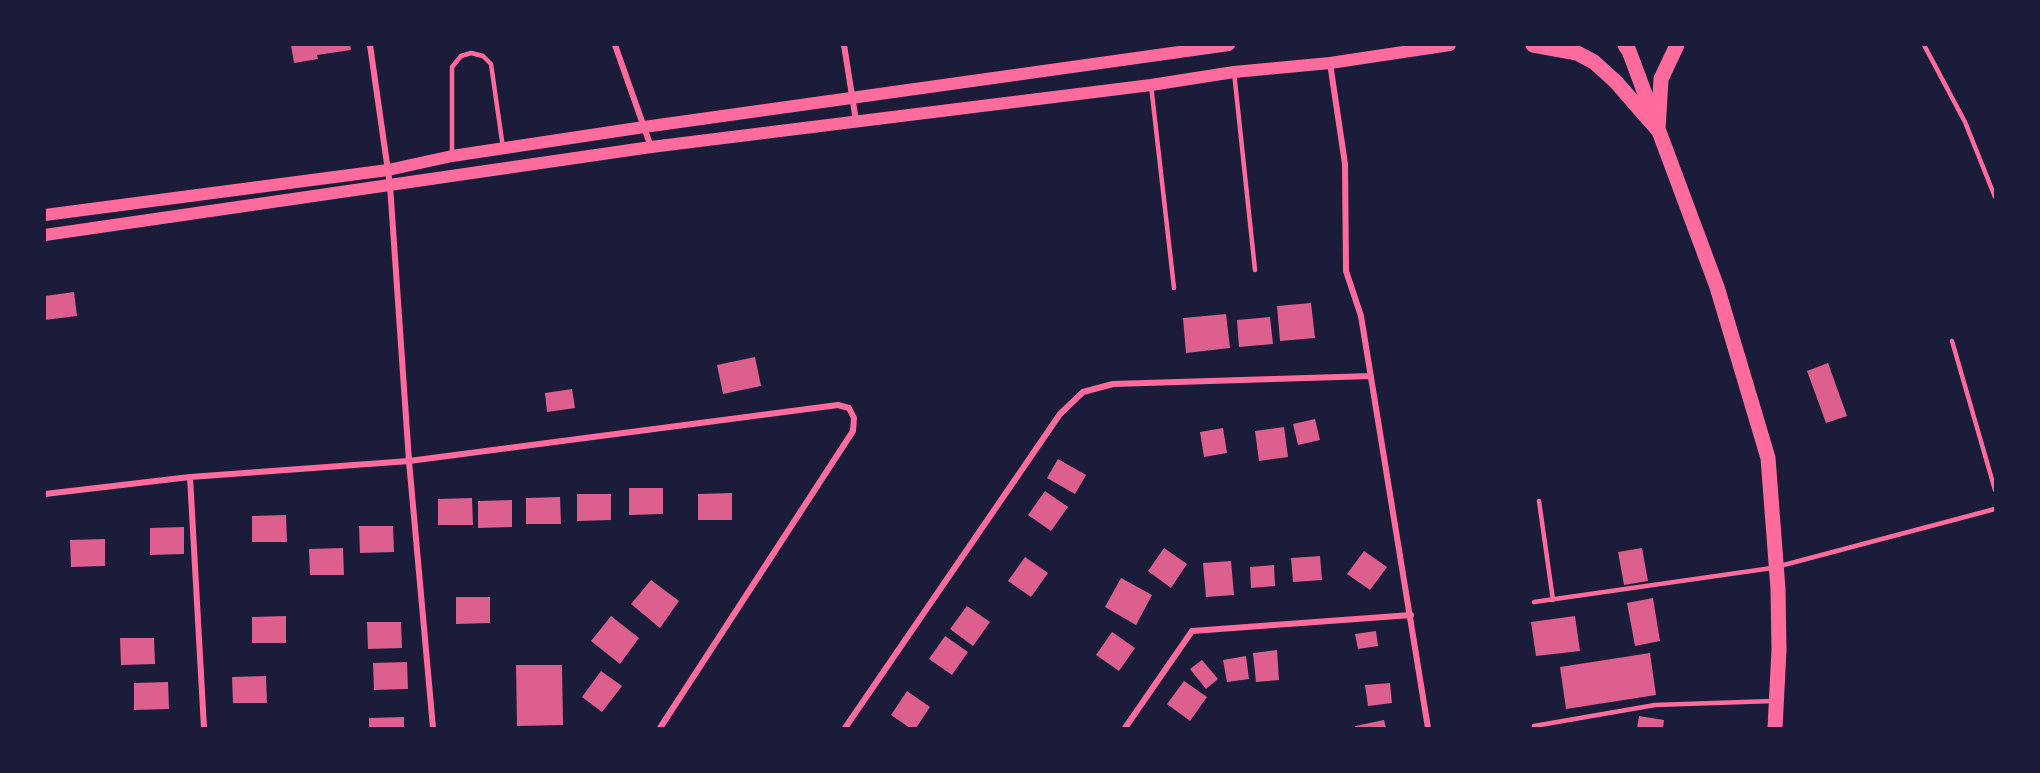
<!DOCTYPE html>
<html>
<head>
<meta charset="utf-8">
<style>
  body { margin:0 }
  #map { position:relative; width:2040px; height:773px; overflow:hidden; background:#1b1b3a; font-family:Raleway,sans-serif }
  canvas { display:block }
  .frame { position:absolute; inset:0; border:46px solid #1b1b3a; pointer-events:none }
</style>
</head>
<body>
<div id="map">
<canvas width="2040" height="773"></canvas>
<div class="frame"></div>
</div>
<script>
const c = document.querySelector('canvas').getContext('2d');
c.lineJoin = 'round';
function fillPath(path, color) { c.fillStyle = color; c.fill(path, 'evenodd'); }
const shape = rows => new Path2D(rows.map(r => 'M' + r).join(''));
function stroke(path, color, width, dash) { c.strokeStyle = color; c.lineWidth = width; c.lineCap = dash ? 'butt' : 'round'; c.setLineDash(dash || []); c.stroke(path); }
const building = shape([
  [291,45,350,45,351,50,317,55,318,59,294,63],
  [74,292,77,316,45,320,45,296],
  [1311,303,1315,338,1280,341,1277,306],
  [1226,314,1230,348,1186,353,1183,318],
  [1270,317,1273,344,1239,347,1237,320],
  [755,357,761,386,723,394,717,365],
  [1828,363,1847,416,1826,423,1807,371],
  [572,389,575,408,547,412,545,393],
  [1315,419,1320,440,1298,445,1293,424],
  [1284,427,1288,457,1259,461,1255,431],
  [1223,428,1227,453,1204,457,1200,432],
  [1058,459,1086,475,1075,494,1047,478],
  [629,488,663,488,663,514,629,515],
  [1045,491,1068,507,1051,531,1028,515],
  [732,493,732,520,698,520,698,494],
  [577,494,611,494,611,520,577,521],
  [560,497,561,524,526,524,526,498],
  [472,498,473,525,438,525,438,499],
  [512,500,512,527,478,528,478,501],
  [286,515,287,542,252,542,252,516],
  [359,526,393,526,394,552,360,553],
  [184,527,184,554,150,555,150,528],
  [105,539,105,566,71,567,70,540],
  [343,548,344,575,310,575,309,549],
  [1164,548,1187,564,1171,588,1148,571],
  [1642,548,1648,581,1624,585,1618,552],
  [1364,551,1387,567,1370,590,1347,574],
  [1320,556,1322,580,1293,582,1291,558],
  [1025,557,1048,573,1031,597,1008,581],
  [1231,561,1234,595,1206,597,1203,563],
  [1274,565,1275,586,1251,588,1250,567],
  [1121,578,1152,595,1136,625,1105,607],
  [651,580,679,601,660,628,631,604],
  [456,597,490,597,490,623,456,624],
  [1653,598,1660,641,1635,646,1627,603],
  [967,606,990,622,973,646,950,629],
  [286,616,286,643,252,643,252,617],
  [611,616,639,638,620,664,591,641],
  [1575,616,1580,651,1536,656,1531,622],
  [367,622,401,622,402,648,368,649],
  [1376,631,1378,646,1358,649,1355,634],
  [1112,632,1135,648,1119,671,1096,655],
  [945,636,968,652,952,675,929,659],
  [120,638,154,638,155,664,121,665],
  [1277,650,1279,680,1256,682,1253,653],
  [1650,653,1656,695,1566,709,1560,667],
  [1246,656,1249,679,1227,682,1223,660],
  [1202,660,1218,679,1206,689,1190,669],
  [407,662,408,689,374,690,373,663],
  [516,665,562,665,563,725,517,726],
  [601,671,622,686,602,712,582,697],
  [266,676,267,703,233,703,232,677],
  [1184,681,1207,697,1190,721,1167,704],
  [168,682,169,709,134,710,134,683],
  [1390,683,1392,703,1368,706,1365,685],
  [907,691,930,707,916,728,910,728,891,715],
  [1639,716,1664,720,1663,728,1637,728],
  [404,717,404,728,369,728,369,718],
  [1384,720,1386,728,1355,728,1355,726]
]);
const service = shape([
  [1924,45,1965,122,1995,197],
  [1234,72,1255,270],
  [1151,85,1174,288],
  [452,156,452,67,461,56,471,53,483,56,491,64,503,148],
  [1952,341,1995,490],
  [1539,501,1553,600],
  [1780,566,1995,509],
  [1534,602,1772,568],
  [1534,726,1655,705,1773,701]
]);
const minor = shape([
  [370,45,390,185,409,461,433,728],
  [615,45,651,147],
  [844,45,856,121],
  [1330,63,1345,164,1346,271,1361,316,1428,728],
  [190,477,204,728],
  [45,494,190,477,409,461,838,405,849,408,854,418,853,431,660,728],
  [845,728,1060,414,1083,392,1113,384,1371,376],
  [1125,728,1192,631,1411,615]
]);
const secondary = shape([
  [45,215,388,170,452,156,644,127,1229,45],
  [45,235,651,147,1151,85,1234,72,1330,63,1450,45]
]);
const trunk = shape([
  [1533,45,1577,53,1594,62,1616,82,1658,130,1661,79,1677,45],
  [1625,45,1629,51,1717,287,1768,458,1778,589,1779,650,1775,728]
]);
fillPath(building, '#dd5f8e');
stroke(service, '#ff6b9d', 4.5);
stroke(minor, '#ff6b9d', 6);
stroke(secondary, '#ff6b9d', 12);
stroke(trunk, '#ff6b9d', 15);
</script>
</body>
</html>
